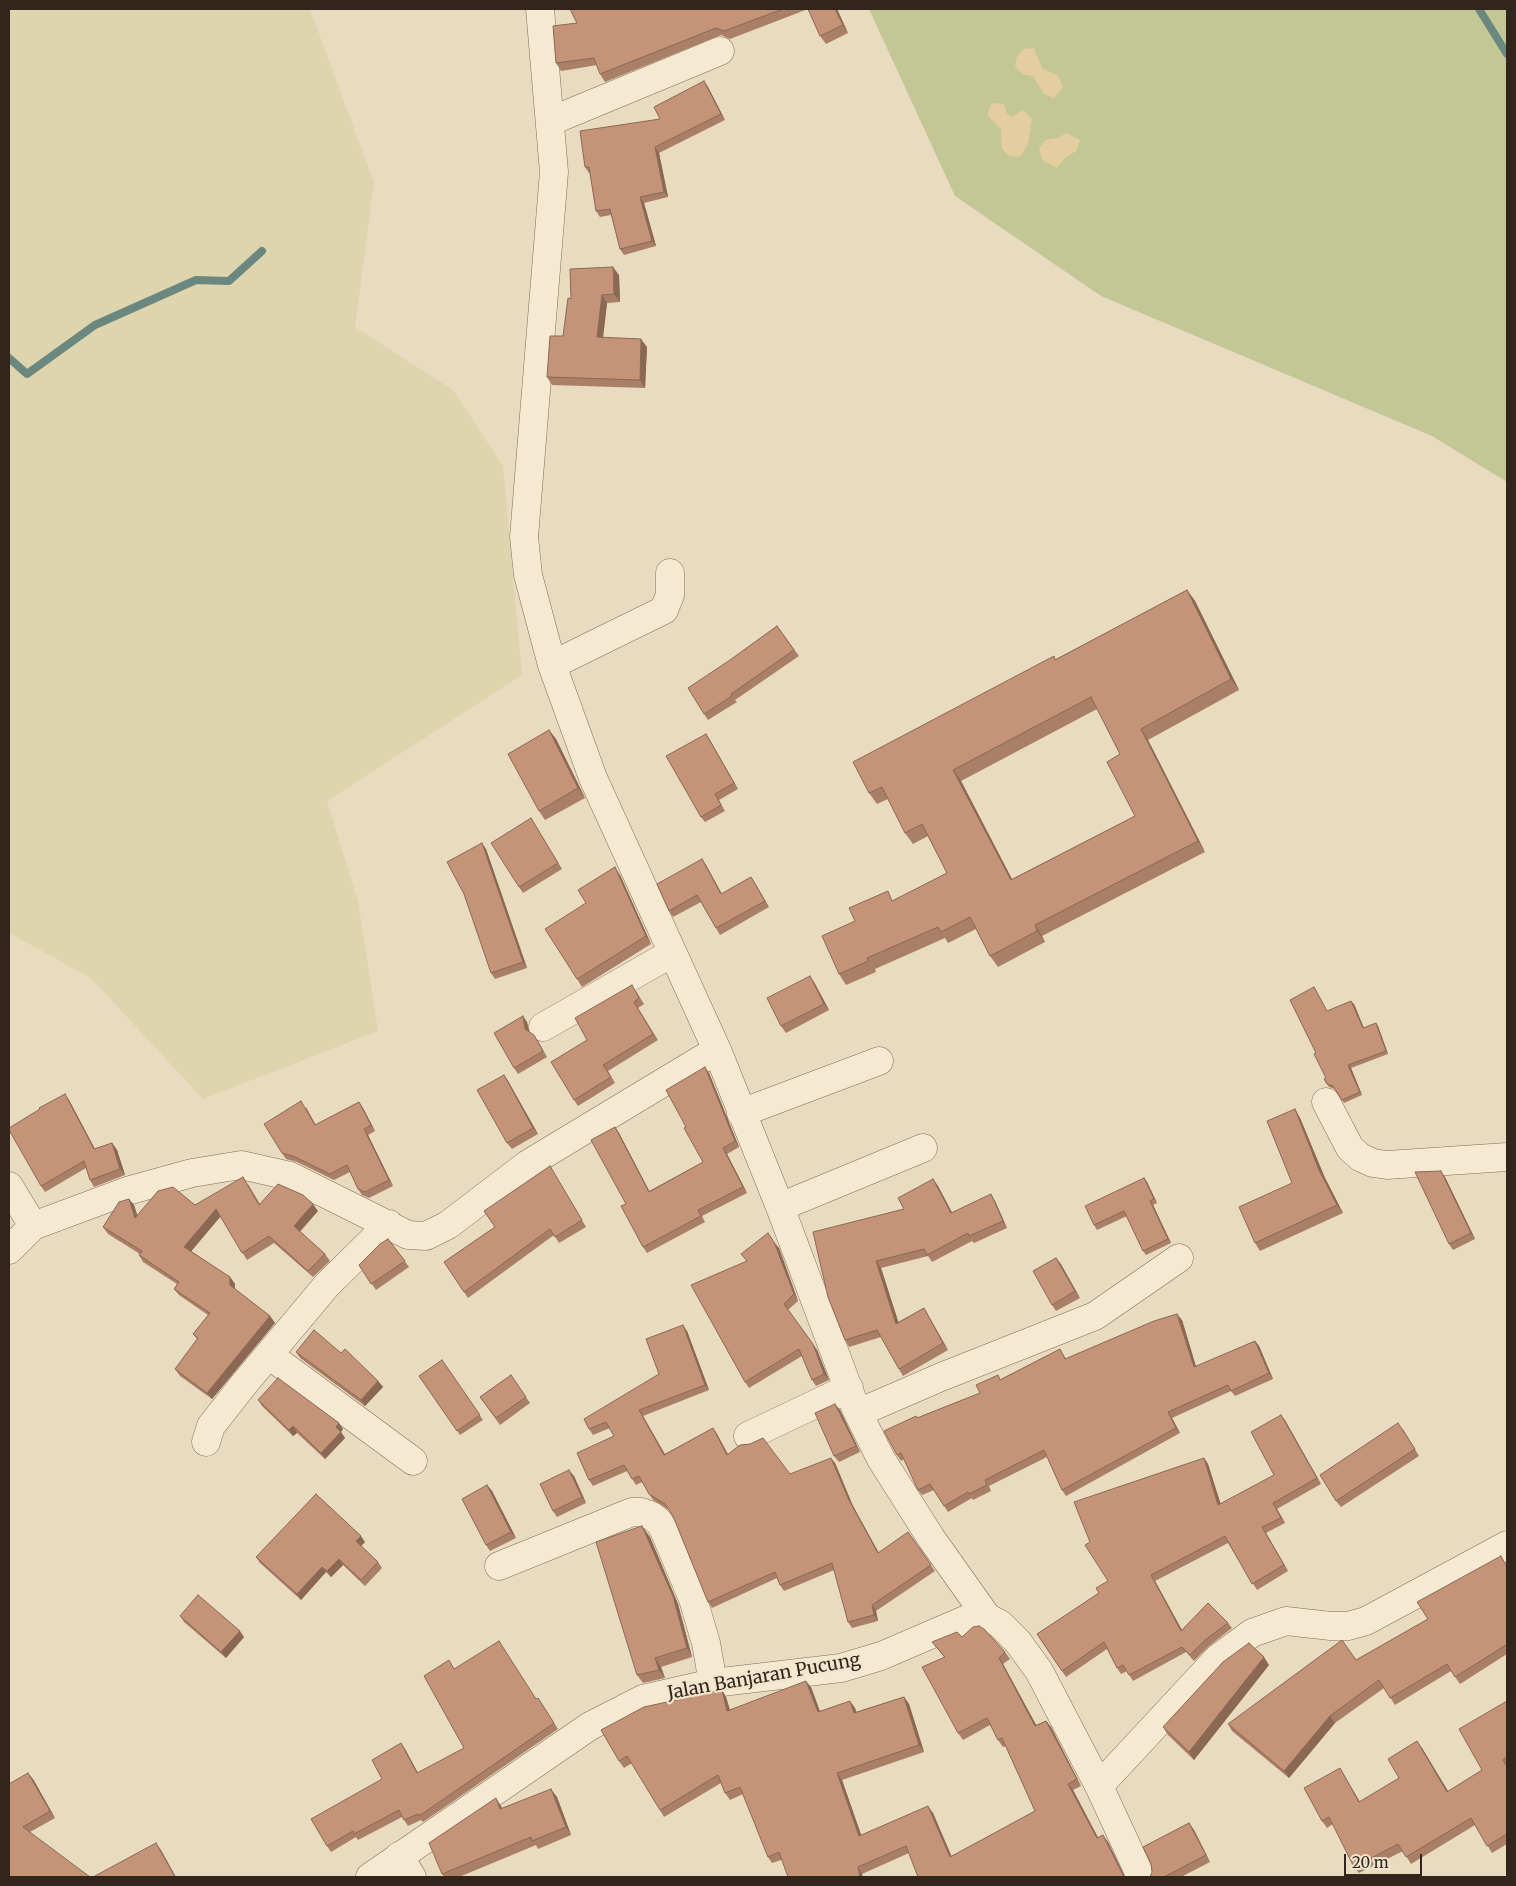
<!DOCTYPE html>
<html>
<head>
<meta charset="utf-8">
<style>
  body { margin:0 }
  #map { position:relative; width:1516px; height:1886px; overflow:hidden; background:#e9dbbf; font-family:Merriweather,serif }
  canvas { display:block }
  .frame { position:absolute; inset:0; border:10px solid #31251c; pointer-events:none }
  .scale { position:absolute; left:1344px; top:1854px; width:78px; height:22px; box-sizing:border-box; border:2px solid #31251c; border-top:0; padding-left:6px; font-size:15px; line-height:18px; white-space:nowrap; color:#31251c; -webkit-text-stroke:4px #f2e5ce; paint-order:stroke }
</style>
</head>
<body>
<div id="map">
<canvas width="1516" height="1886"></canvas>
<div class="frame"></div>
<div class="scale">20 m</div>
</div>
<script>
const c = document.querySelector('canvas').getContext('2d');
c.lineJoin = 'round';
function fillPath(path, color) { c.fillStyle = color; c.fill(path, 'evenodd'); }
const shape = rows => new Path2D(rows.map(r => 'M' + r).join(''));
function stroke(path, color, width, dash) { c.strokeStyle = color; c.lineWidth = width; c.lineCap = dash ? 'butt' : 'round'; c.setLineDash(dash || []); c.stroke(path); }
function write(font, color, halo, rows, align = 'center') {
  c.font = font + ' Merriweather,serif'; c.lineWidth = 4.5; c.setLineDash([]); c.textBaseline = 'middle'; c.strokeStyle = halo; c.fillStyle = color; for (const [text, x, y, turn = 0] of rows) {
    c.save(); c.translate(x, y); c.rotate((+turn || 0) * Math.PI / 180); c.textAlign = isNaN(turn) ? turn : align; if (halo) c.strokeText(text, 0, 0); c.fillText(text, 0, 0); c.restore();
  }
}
const farmland = shape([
  [9,9,310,9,374,183,355,327,453,390,503,466,522,675,327,801,358,901,378,1031,203,1099,91,978,9,933]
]);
const green = shape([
  [869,9,1507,9,1507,482,1432,436,1101,296,955,196]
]);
const sand = shape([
  [1034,48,1042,68,1059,76,1063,88,1054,98,1044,94,1033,76,1022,74,1015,66,1017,56,1023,49],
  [992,103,1004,104,1006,112,1011,117,1023,110,1032,119,1028,144,1020,157,1009,156,1002,149,1001,129,987,115],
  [1067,133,1080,140,1076,151,1065,158,1057,168,1043,161,1039,149,1045,140,1057,138]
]);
const stream = shape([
  [1479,9,1507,54],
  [9,358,27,374,95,325,196,280,229,281,262,251]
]);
const minor = shape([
  [540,9,554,172,524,537,528,575,552,665,593,778,717,1050,780,1207,856,1409,881,1459,931,1538,987,1617],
  [551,121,720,51],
  [552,665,664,610,670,595,670,573],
  [543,1027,672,953],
  [1326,1102,1350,1148,1360,1157,1373,1163,1387,1165,1507,1157],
  [741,1113,879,1061],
  [9,1186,33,1226,9,1250],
  [780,1207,923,1148],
  [33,1226,127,1191,192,1173,241,1165,290,1176,408,1235,426,1236,448,1225,528,1164,717,1050],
  [269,1355,413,1461],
  [858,1413,941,1377,1095,1316,1179,1258],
  [748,1436,849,1388],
  [206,1442,211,1426,244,1384,327,1285,389,1224],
  [499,1566,632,1512,641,1512,652,1516,659,1522,664,1530,693,1599,706,1643,713,1683],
  [1099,1786,1218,1658,1252,1633,1286,1621,1331,1626,1348,1626,1366,1621,1507,1545],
  [399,1856,412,1877],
  [370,1877,590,1726,643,1699,713,1683,841,1668,881,1656,967,1619,987,1617,1000,1624,1018,1642,1039,1671,1099,1786,1141,1877]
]);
const wall = shape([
  [570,9,837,9,848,33,826,44,820,36,808,9,730,39,721,35,605,82,600,74,597,65,561,71,556,63,577,23],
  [704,81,708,87,725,120,659,153,668,197,644,203,656,246,624,255,620,249,611,215,600,217,596,211,590,173,589,173,585,167,660,119],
  [619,275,620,302,607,303,603,338,647,347,645,388,552,385,547,377,563,336],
  [1187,590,1195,601,1239,690,1148,740,1205,852,1042,936,1045,942,998,967,990,956,976,929,948,943,945,938,875,969,876,972,846,985,839,974,855,921,947,873,928,836,913,844,905,833,888,799,877,804,869,793,1056,659],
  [1097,709,1120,754,1135,816,1012,879,961,781],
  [777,626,799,656,735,700,737,702,708,720,704,714,730,660],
  [549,730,556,739,585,798,545,820,539,811],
  [706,734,738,789,719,800,725,811,705,822,701,817],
  [531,818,562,869,523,893,519,887],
  [486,849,527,968,495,979,491,973],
  [702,859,706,865,722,894,751,877,769,907,720,935,701,902,673,917,669,911],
  [620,875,651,944,582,987,577,979,586,903],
  [814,982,829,1010,786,1033,781,1026],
  [1316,990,1327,1011,1354,1004,1364,1028,1376,1023,1378,1026,1388,1054,1351,1068,1362,1095,1344,1103,1335,1089,1329,1087,1327,1084,1326,1078,1316,1053],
  [636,991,644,1004,638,1008,658,1040,608,1071,615,1083,578,1106,574,1100,587,1040],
  [527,1022,529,1032,538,1041,547,1057,518,1074,514,1068],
  [709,1073,739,1147,727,1154,747,1193,702,1216,705,1222,647,1253,643,1247,626,1204,615,1127,619,1133,649,1191,703,1162,686,1127],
  [504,1075,508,1081,538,1134,512,1149,507,1143],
  [65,1094,69,1100,95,1149,112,1143,117,1150,125,1175,94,1187,90,1180,86,1168,45,1192,41,1186],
  [359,1102,363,1108,375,1131,368,1135,393,1186,369,1198,362,1195,358,1189,350,1172,334,1180,297,1162,286,1159,282,1153,306,1107,316,1125],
  [1295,1109,1300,1118,1325,1178,1343,1213,1260,1251,1255,1243,1292,1183],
  [550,1166,586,1227,559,1243,554,1235,468,1298,444,1262,495,1227],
  [1445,1177,1475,1239,1453,1250,1449,1244],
  [1144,1178,1147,1182,1157,1203,1153,1205,1171,1243,1146,1255,1143,1251,1127,1216,1097,1230,1094,1225],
  [933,1179,938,1186,952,1213,995,1201,1007,1228,974,1243,972,1241,932,1262,928,1256,881,1268,898,1322,924,1308,948,1350,903,1376,899,1369,881,1337,849,1347,845,1340,828,1297,904,1209],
  [248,1184,260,1204,318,1211,300,1232,325,1254,330,1261,313,1277,274,1243,247,1260,220,1216,191,1251,230,1277,235,1284,235,1289,270,1316,275,1323,212,1399,180,1376,175,1369,197,1339,193,1334,208,1315,179,1295,174,1289,177,1284,143,1262,139,1255,140,1254,108,1234,103,1227,129,1199,134,1205,137,1215,195,1205],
  [388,1239,409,1267,376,1290,359,1265],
  [779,1248,798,1301,788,1310,817,1350,829,1380,816,1386,812,1380,802,1356,749,1388,745,1382],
  [1056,1258,1080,1298,1056,1311,1052,1305],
  [1182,1320,1196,1367,1255,1341,1259,1346,1273,1379,1235,1396,1231,1391,1172,1418,1180,1433,1066,1496,1062,1490,1047,1457,989,1486,991,1491,973,1500,972,1498,948,1512,934,1490,922,1495,918,1490,904,1459,901,1461,897,1455,917,1418,980,1393,1001,1379,1060,1349,1066,1359],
  [687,1331,709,1390,643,1416,665,1454,713,1428,717,1434,728,1454,790,1474,835,1463,853,1506,879,1553,908,1532,935,1571,876,1611,878,1621,852,1628,848,1622,834,1570,784,1591,780,1585,777,1578,712,1608,708,1602,673,1516,669,1510,653,1500,642,1482,636,1485,627,1471,593,1486,589,1480,614,1436,610,1428,593,1435,589,1429,659,1374],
  [296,1352,341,1353,378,1381,383,1387,365,1406,300,1358],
  [442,1360,483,1420,460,1435,419,1376],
  [511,1375,530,1403,500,1425,480,1397],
  [258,1400,343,1429,341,1432,345,1438,325,1459,297,1433,293,1436,262,1406],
  [840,1410,860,1452,839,1462,834,1456],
  [1281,1415,1321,1484,1277,1509,1285,1523,1266,1533,1288,1571,1257,1590,1228,1543,1155,1581,1182,1630,1228,1623,1232,1628,1209,1646,1194,1661,1186,1652,1133,1681,1127,1671,1121,1674,1117,1668,1107,1649,1066,1677,1037,1634,1099,1593,1204,1458,1208,1464,1220,1504,1274,1475],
  [1403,1429,1419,1456,1341,1507,1336,1501],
  [574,1476,586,1503,557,1517,553,1511],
  [487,1485,492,1491,516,1538,490,1551,486,1545],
  [650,1537,678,1604,692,1657,661,1667,665,1678,643,1683,637,1675],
  [365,1542,361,1546,378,1562,382,1568,365,1586,343,1565,331,1577,326,1572,301,1600,260,1563,256,1557],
  [1507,1565,1507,1654,1460,1684,1451,1671,1395,1705,1384,1688,1335,1723,1289,1778,1232,1731,1228,1724,1356,1660,1428,1619],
  [180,1616,244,1637,226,1658,184,1622],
  [962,1637,1005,1652,1010,1659,1003,1664,1036,1725,1046,1721,1051,1727,1081,1786,1073,1790,1098,1838,1108,1842,1125,1877,909,1853,862,1874,781,1860,772,1863,768,1857,743,1794,730,1800,725,1793,721,1783,664,1817,632,1763,624,1768,619,1761,722,1690,726,1697,730,1710,811,1687,820,1711,855,1708,856,1712,904,1697,909,1704,924,1752,842,1780,861,1835,933,1813,951,1857,1035,1811,1006,1746,1003,1747,998,1740,990,1725,963,1740,958,1733,944,1657,932,1642],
  [1269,1665,1194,1760,1168,1735,1163,1727],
  [455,1668,536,1699,538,1698,558,1729,423,1822,421,1820,408,1826,402,1817,358,1840,356,1837,331,1852,327,1846,382,1779,405,1749,418,1773,464,1748],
  [1507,1701,1507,1844,1492,1853,1475,1825,1411,1864,1403,1851,1359,1873,1354,1867,1333,1824,1327,1828,1322,1821,1340,1768,1344,1775,1360,1802,1399,1778,1422,1748,1448,1791,1482,1770],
  [33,1779,55,1818,30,1832,9,1877],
  [557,1797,571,1835,538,1849,536,1845,459,1877,444,1877,442,1874,501,1806,502,1809],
  [1189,1823,1194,1830,1210,1862,1181,1877,1150,1877]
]);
const shadedWall = shape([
  [835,9,837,9,848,33,843,25],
  [704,81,708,87,725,120,721,114],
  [655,147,659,153,668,197,664,192],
  [640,197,644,203,656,246,652,241],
  [613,267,619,275,620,302,614,294],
  [602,295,607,303,602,345,597,337],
  [641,339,647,347,645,388,640,380],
  [1187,590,1195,601,1239,690,1231,679],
  [1141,729,1148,740,1205,852,1198,841],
  [549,730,556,739,585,798,578,788],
  [706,734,710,740,738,789,734,783],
  [953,770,961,781,1018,891,1011,880],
  [482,843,486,849,527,968,523,962],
  [702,859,706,865,725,900,721,894],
  [615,867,620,875,651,944,646,936],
  [751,877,755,883,769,907,765,901],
  [1035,925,1042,936,1045,942,1037,931],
  [810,976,814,982,829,1010,824,1004],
  [1351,1001,1354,1004,1365,1031,1363,1028],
  [523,1016,527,1022,530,1035,525,1029],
  [1376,1023,1378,1026,1388,1054,1386,1051],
  [1348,1065,1351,1068,1362,1095,1360,1092],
  [705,1067,709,1073,739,1147,735,1141],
  [504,1075,508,1081,538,1134,533,1128],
  [65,1094,69,1100,98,1155,94,1149],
  [359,1102,363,1108,375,1131,371,1125],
  [1295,1109,1300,1118,1325,1178,1343,1213,1337,1205,1319,1170],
  [615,1127,619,1133,653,1198,649,1192],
  [364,1129,368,1135,393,1186,389,1180],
  [112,1143,117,1150,125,1175,120,1169],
  [723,1148,727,1154,747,1193,743,1187],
  [1441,1171,1445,1177,1475,1239,1471,1233],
  [1144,1178,1147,1182,1157,1203,1154,1199],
  [933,1179,938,1186,956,1220,951,1213],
  [991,1194,995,1201,1007,1228,1003,1221],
  [129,1199,134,1205,140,1224,135,1218],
  [1150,1201,1153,1205,1171,1243,1168,1239],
  [313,1204,318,1211,298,1233,294,1226],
  [216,1209,221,1216,189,1254,184,1247],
  [774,1242,779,1248,798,1301,794,1294],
  [1056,1258,1061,1264,1080,1298,1075,1291],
  [876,1261,881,1268,901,1330,896,1324],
  [230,1277,235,1284,235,1292,230,1285],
  [924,1308,948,1350,943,1343],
  [1177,1314,1182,1320,1198,1373,1194,1367],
  [270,1316,275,1323,212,1399,207,1393],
  [683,1325,687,1331,709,1390,705,1385],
  [1255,1341,1259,1346,1273,1379,1269,1373],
  [813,1344,817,1350,829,1380,824,1374],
  [378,1381,383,1387,365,1406,361,1400],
  [835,1404,840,1410,860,1452,856,1446],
  [639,1410,643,1416,668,1461,664,1455],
  [1168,1412,1172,1418,1180,1433,1176,1428],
  [1281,1415,1285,1420,1321,1484,1317,1478],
  [339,1423,343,1429,341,1432,345,1438,325,1459,321,1453,336,1427],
  [293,1426,297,1433,293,1436,289,1430],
  [713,1428,717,1434,731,1461,727,1455],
  [831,1458,835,1463,853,1506,882,1559,878,1553,849,1500],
  [1204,1458,1208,1464,1223,1511,1218,1505],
  [569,1470,574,1476,586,1503,582,1497],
  [487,1485,492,1491,516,1538,511,1532],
  [1273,1503,1277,1509,1285,1523,1281,1518],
  [642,1526,650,1537,678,1604,692,1657,687,1648],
  [1262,1527,1266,1533,1288,1571,1284,1565],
  [361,1536,365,1542,360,1547,356,1541],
  [339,1559,343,1565,331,1577,327,1571],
  [322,1567,326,1572,301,1600,297,1594],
  [1151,1575,1155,1581,1185,1636,1181,1631],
  [872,1605,876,1611,878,1621,874,1615],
  [240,1631,244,1637,226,1658,221,1652],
  [1264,1657,1269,1665,1194,1760,1189,1752],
  [655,1658,661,1667,665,1678,659,1670],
  [999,1658,1003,1664,1040,1732,1035,1726],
  [806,1681,811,1687,822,1718,818,1712],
  [722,1690,726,1697,732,1718,727,1711],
  [904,1697,909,1704,924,1752,919,1745],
  [850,1701,855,1708,859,1720,854,1713],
  [1330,1716,1335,1723,1289,1778,1284,1771],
  [1046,1721,1051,1727,1081,1786,1077,1779],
  [1417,1741,1422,1748,1452,1798,1447,1792],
  [401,1743,405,1749,421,1779,417,1773],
  [1340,1768,1344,1775,1364,1809,1359,1802],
  [28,1773,33,1779,55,1818,50,1811],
  [837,1773,842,1780,864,1843,859,1836],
  [1068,1784,1073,1790,1102,1845,1097,1838],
  [551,1789,557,1797,571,1835,566,1827],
  [496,1798,501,1806,506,1818,500,1809],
  [928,1806,933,1813,955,1864,950,1857],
  [1189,1823,1194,1830,1210,1862,1206,1855],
  [1103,1835,1108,1842,1125,1877,1124,1877],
  [156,1843,161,1850,176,1877,175,1877],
  [858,1867,862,1874,863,1877,860,1877]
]);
const building = shape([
  [570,9,783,9,724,31,716,28,600,74,594,58,556,63,553,26,577,23,570,9],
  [808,9,835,9,843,25,820,36,808,9],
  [704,81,721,114,655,147,664,192,640,197,652,241,620,249,610,209,596,211,589,167,585,167,580,131,660,119,654,107,704,81],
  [613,267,614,294,602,295,597,337,641,339,640,380,547,377,550,336,563,336,568,298,571,299,570,269,613,267],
  [1187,590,1231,679,1141,729,1198,841,1035,925,1037,931,990,956,970,917,941,932,938,927,867,958,868,961,839,974,822,936,855,921,849,908,888,891,892,901,947,873,922,824,905,833,882,787,869,793,853,762,1054,656,1055,660,1187,590],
  [1091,697,1120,754,1107,762,1135,816,1011,880,953,770,1091,697],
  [777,626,794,650,731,694,732,696,704,714,688,688,730,660,777,626],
  [549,730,578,788,539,811,508,754,549,730],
  [706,734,734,783,715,794,721,805,701,817,666,756,706,734],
  [531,818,558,863,519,887,491,843,531,818],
  [482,843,523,962,491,973,464,894,447,862,482,843],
  [702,859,721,894,751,877,765,901,716,928,697,895,669,911,657,884,702,859],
  [615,867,646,936,577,979,545,929,586,903,578,890,615,867],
  [810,976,824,1004,781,1026,767,998,810,976],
  [632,985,639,998,634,1002,653,1034,603,1065,611,1077,574,1100,551,1062,587,1040,575,1018,632,985],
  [1314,987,1327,1011,1351,1001,1363,1028,1376,1023,1386,1051,1348,1065,1360,1092,1342,1100,1333,1086,1327,1084,1324,1079,1326,1078,1314,1054,1316,1053,1290,1000,1314,987],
  [523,1016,525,1029,534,1035,543,1051,514,1068,494,1033,523,1016],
  [705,1067,735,1141,723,1148,743,1187,698,1210,701,1216,643,1247,621,1206,626,1204,591,1140,615,1127,649,1192,703,1162,684,1128,686,1127,666,1090,705,1067],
  [504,1075,533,1128,507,1143,477,1090,504,1075],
  [65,1094,94,1149,112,1143,120,1169,90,1180,84,1161,41,1186,9,1130,9,1128,40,1109,39,1108,65,1094],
  [301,1101,315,1125,359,1102,371,1125,364,1129,389,1180,365,1192,358,1189,347,1165,330,1174,293,1156,282,1153,264,1124,301,1101],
  [1295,1109,1319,1170,1337,1205,1255,1243,1239,1207,1292,1183,1267,1121,1295,1109],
  [550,1166,582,1220,555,1237,550,1229,464,1292,444,1262,495,1227,484,1211,550,1166],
  [1441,1171,1471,1233,1449,1244,1415,1172,1441,1171],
  [243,1177,259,1205,278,1184,303,1195,313,1204,294,1226,325,1254,308,1271,269,1236,242,1253,216,1209,184,1247,230,1277,230,1285,270,1316,207,1393,175,1369,198,1338,193,1334,210,1313,174,1289,179,1282,139,1255,142,1251,103,1227,119,1202,129,1199,135,1218,158,1191,173,1187,195,1205,243,1177],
  [1144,1178,1154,1199,1150,1201,1168,1239,1143,1251,1124,1211,1094,1225,1085,1206,1144,1178],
  [933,1179,951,1213,991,1194,1003,1221,969,1236,968,1233,927,1255,924,1249,876,1261,896,1324,924,1308,943,1343,899,1369,877,1330,845,1340,828,1297,813,1232,904,1209,898,1198,933,1179],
  [768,1233,774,1242,794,1294,784,1304,813,1344,824,1374,812,1380,799,1349,745,1382,691,1285,747,1261,741,1254,768,1233],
  [388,1239,405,1261,371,1284,359,1265,380,1244,388,1239],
  [1056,1258,1075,1291,1052,1305,1033,1271,1056,1258],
  [1177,1314,1194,1367,1255,1341,1269,1373,1231,1391,1228,1385,1168,1412,1176,1428,1062,1490,1044,1450,985,1480,987,1485,969,1494,968,1492,944,1506,930,1484,918,1490,901,1453,897,1455,884,1431,916,1416,917,1418,980,1393,976,1385,998,1375,1000,1380,1060,1349,1065,1359,1154,1321,1177,1314],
  [683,1325,705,1385,639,1410,664,1455,713,1428,727,1455,740,1445,750,1444,763,1438,790,1474,831,1458,849,1500,878,1553,908,1532,931,1565,872,1605,874,1615,848,1622,832,1563,780,1585,775,1572,708,1602,673,1516,665,1504,649,1494,639,1476,632,1479,624,1465,589,1480,577,1453,614,1436,606,1422,589,1429,584,1419,659,1374,646,1339,683,1325],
  [314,1330,341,1353,345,1349,378,1381,361,1400,296,1352,314,1330],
  [442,1360,480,1415,457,1431,419,1376,442,1360],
  [511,1375,526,1397,496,1418,480,1397,511,1375],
  [278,1378,339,1423,336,1427,341,1432,321,1453,293,1426,289,1430,258,1400,278,1378],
  [835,1404,856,1446,834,1456,815,1413,835,1404],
  [1281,1415,1317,1478,1273,1503,1281,1518,1262,1527,1284,1565,1252,1584,1225,1536,1151,1575,1181,1631,1208,1603,1228,1623,1205,1640,1190,1655,1182,1647,1129,1675,1123,1665,1117,1668,1104,1642,1062,1671,1037,1634,1099,1593,1096,1588,1108,1581,1085,1545,1090,1542,1074,1502,1204,1458,1218,1505,1274,1475,1251,1432,1281,1415],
  [1398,1423,1415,1449,1336,1501,1320,1475,1398,1423],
  [569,1470,582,1497,553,1511,540,1484,569,1470],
  [487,1485,511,1532,486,1545,462,1499,487,1485],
  [316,1494,361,1536,356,1541,378,1562,361,1580,339,1559,327,1571,322,1567,297,1594,256,1557,316,1494],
  [642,1526,673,1596,687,1648,655,1658,659,1670,637,1675,596,1542,642,1526],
  [1501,1556,1507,1567,1507,1647,1506,1645,1455,1677,1447,1664,1390,1698,1379,1680,1330,1716,1284,1771,1228,1724,1342,1640,1356,1660,1428,1619,1417,1602,1501,1556],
  [198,1595,240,1631,221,1652,180,1616,198,1595],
  [979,1626,984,1629,1005,1652,999,1658,1035,1726,1046,1721,1077,1779,1068,1784,1097,1838,1103,1835,1124,1877,918,1877,906,1846,858,1867,860,1877,788,1877,779,1852,768,1857,740,1787,725,1793,718,1775,660,1810,627,1756,619,1761,601,1730,644,1707,722,1690,727,1711,806,1681,818,1712,850,1701,854,1713,904,1697,919,1745,837,1773,859,1836,928,1806,950,1857,1035,1811,1002,1738,998,1740,987,1718,958,1733,922,1667,945,1657,932,1642,957,1632,962,1637,973,1627,979,1626],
  [499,1641,536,1699,538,1698,554,1723,419,1816,418,1814,404,1820,399,1810,354,1834,353,1831,327,1846,311,1819,382,1779,372,1760,401,1743,417,1773,464,1748,424,1676,449,1660,454,1669,499,1641],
  [1249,1643,1264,1657,1189,1752,1163,1727,1223,1662,1249,1643],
  [1507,1701,1507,1757,1503,1760,1507,1767,1507,1834,1487,1846,1471,1818,1406,1857,1398,1844,1354,1867,1329,1817,1322,1821,1304,1788,1340,1768,1359,1802,1399,1778,1388,1759,1417,1741,1447,1792,1482,1770,1459,1729,1507,1701],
  [28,1773,50,1811,23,1827,90,1877,9,1877,9,1784,28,1773],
  [551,1789,566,1827,532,1841,531,1837,442,1874,429,1843,496,1798,500,1809,551,1789],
  [1189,1823,1206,1855,1164,1877,1150,1877,1152,1872,1151,1864,1143,1847,1189,1823],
  [156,1843,175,1877,93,1877,156,1843]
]);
const streetNames = [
  ["Jalan Banjaran Pucung",764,1677,-10]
];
fillPath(farmland, '#ded4ad');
fillPath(green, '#c3c695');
fillPath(sand, '#e4cd9e');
stroke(stream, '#6a887f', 8);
stroke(minor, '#816c59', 29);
stroke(minor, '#f5e9d2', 28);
fillPath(wall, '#a97f67');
fillPath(shadedWall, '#8a6854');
fillPath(building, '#c59478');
stroke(building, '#8a6854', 1);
write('18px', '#31251c', '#f2e5ce', streetNames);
</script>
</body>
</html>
